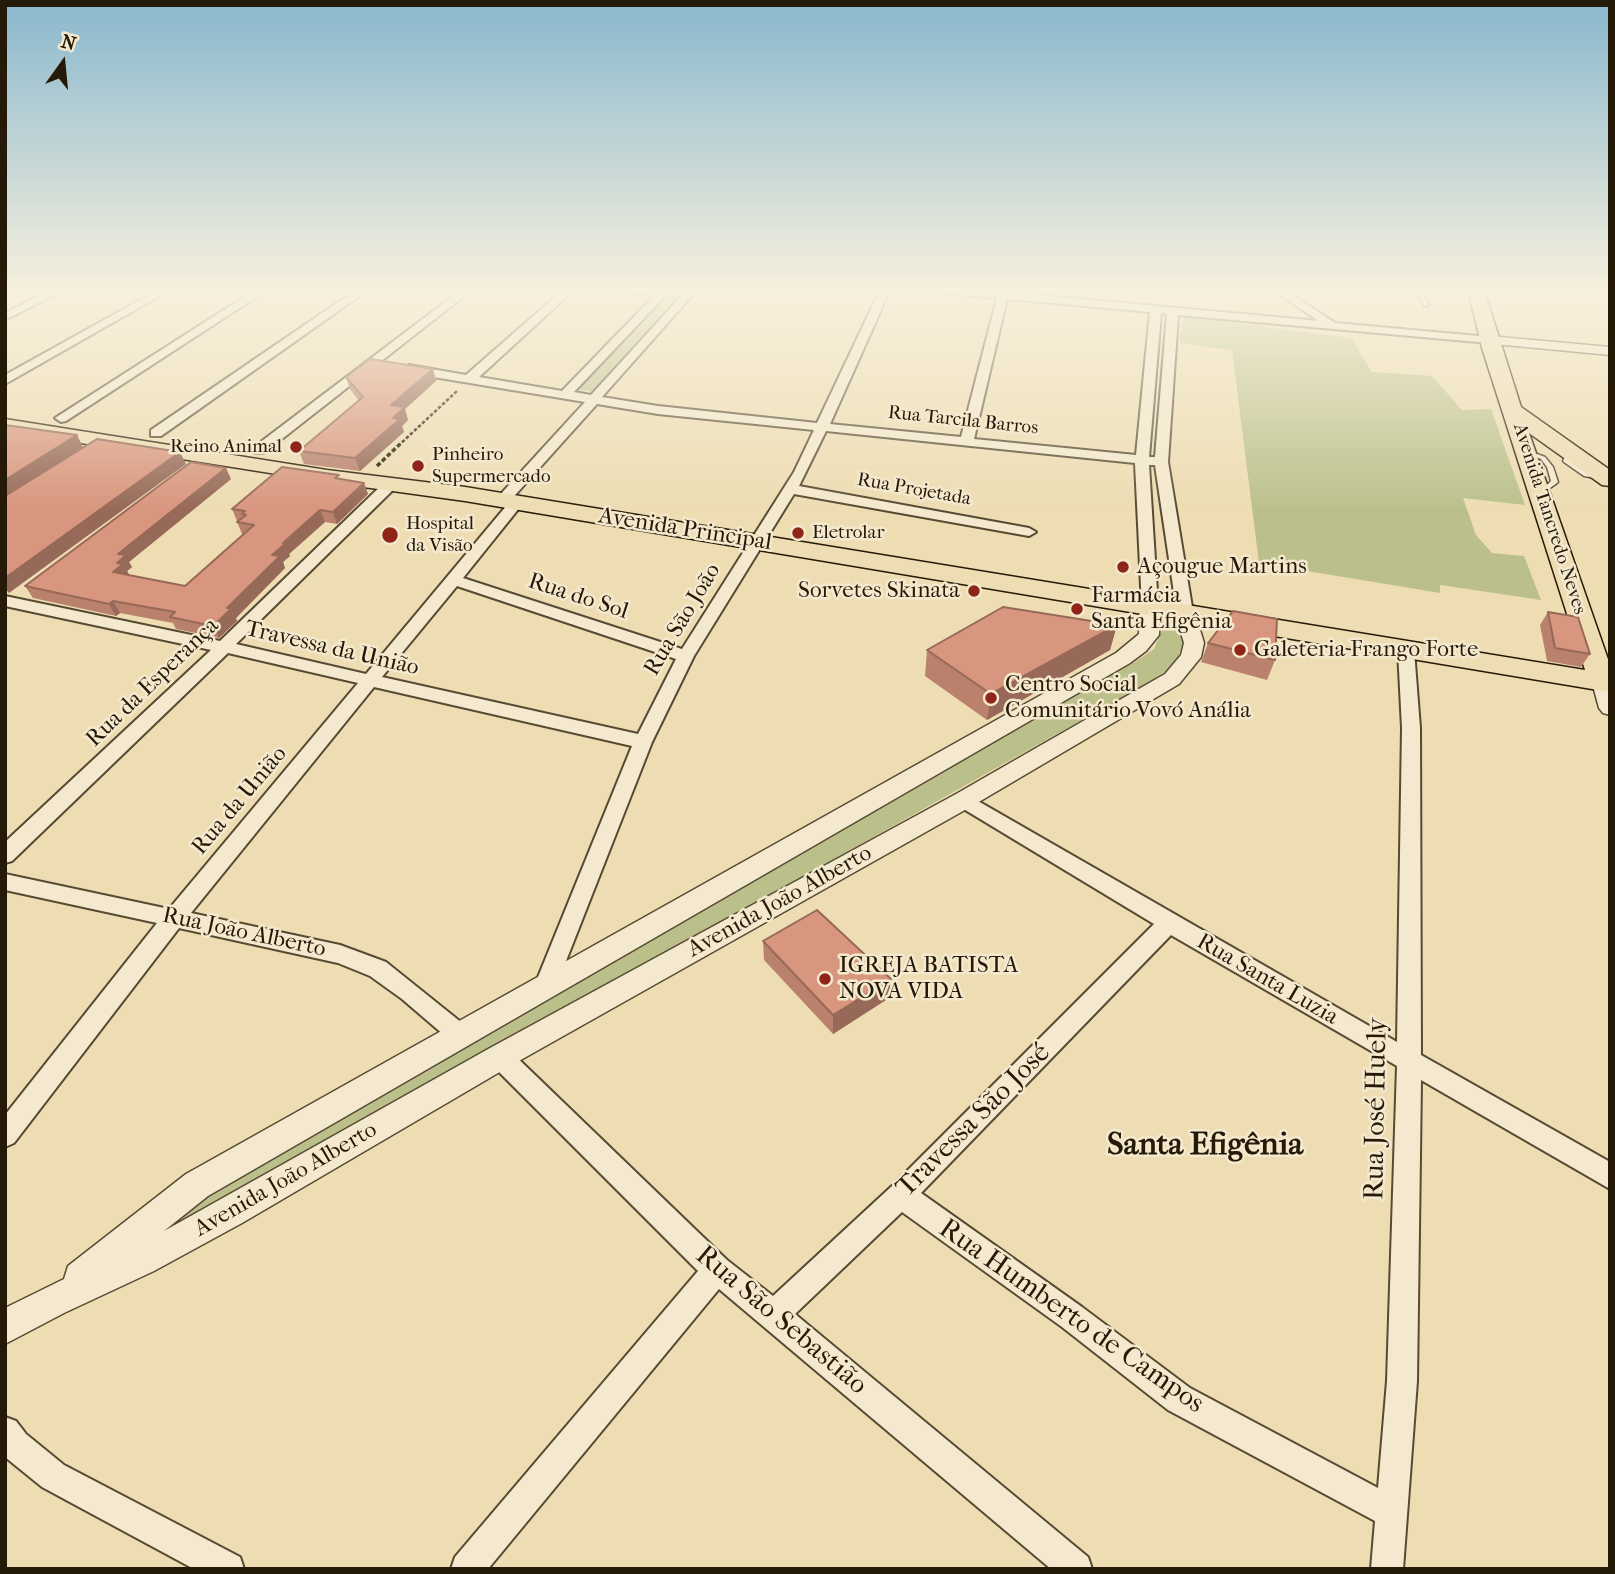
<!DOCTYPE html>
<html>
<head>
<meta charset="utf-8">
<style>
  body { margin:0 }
  #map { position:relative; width:1615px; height:1574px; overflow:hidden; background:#eeddb3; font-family:"IM FELL French Canon",serif }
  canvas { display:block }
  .frame { position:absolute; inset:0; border:7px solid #251908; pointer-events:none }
  .north { position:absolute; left:28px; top:28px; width:70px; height:70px; -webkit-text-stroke:5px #f4e9ce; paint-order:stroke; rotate:15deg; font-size:19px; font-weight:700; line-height:28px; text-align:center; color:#251908 }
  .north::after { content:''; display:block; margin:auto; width:24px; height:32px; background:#251908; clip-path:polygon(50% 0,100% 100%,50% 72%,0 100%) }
</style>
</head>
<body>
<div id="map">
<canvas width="1615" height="1574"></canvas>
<div class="frame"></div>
<div class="north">N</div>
</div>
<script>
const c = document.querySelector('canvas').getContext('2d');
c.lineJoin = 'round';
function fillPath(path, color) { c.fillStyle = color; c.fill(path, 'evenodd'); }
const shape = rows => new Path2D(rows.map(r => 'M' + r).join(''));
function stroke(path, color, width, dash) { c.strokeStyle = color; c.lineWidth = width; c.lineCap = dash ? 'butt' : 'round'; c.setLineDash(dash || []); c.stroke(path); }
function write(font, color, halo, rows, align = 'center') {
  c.font = font + ' "IM FELL French Canon",serif'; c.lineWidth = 5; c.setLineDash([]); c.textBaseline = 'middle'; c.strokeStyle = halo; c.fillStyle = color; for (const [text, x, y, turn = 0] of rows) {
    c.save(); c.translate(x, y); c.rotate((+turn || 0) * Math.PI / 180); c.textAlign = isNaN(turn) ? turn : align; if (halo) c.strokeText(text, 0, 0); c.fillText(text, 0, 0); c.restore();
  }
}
const green = shape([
  [667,294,682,295,594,392,576,389],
  [1184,316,1351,338,1372,372,1432,376,1462,410,1491,409,1525,505,1463,498,1476,535,1492,553,1524,556,1541,600,1440,585,1440,593,1259,563,1232,350,1179,343],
  [1161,617,1180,620,1183,644,1177,659,1166,671,1149,682,111,1266,210,1192,940,767,1135,662,1154,649,1162,630]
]);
const pathFar1 = shape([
  [398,446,457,391]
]);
const path = shape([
  [377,466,400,444]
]);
const service = shape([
  [1415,290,1420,290,1429,305,1428,306,1424,306,1415,290],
  [1525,451,1529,451,1545,457,1553,467,1558,482,1557,483,1550,488,1537,488,1537,486,1548,484,1551,481,1547,467,1541,459,1525,453,1525,451],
  [1567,453,1572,454,1570,460,1588,473,1601,477,1601,479,1584,476,1564,462,1563,461,1567,453]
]);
const minor = shape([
  [51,290,64,290,5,320,5,313,51,290],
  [158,290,170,290,5,384,5,375,158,290],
  [255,290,267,290,66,421,61,422,55,418,255,290],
  [356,290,368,290,161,436,151,436,151,430,356,290],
  [461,290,472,290,264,453,254,453,254,447,461,290],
  [563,290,574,290,479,377,562,391,655,295,626,293,621,290,674,290,674,294,666,295,574,392,591,395,687,290,697,290,602,397,658,406,817,423,880,290,890,290,830,424,961,437,997,298,940,293,935,290,1003,292,1319,321,1273,290,1285,290,1335,323,1489,337,1495,340,1489,343,1178,315,1168,462,1193,613,1185,618,1177,613,1155,465,1149,465,1158,607,1150,612,1142,607,1135,463,826,431,799,486,1029,528,1036,532,1029,536,794,494,694,656,652,742,553,994,545,997,537,994,534,987,632,746,374,687,191,913,340,945,386,962,467,1027,471,1034,467,1041,459,1044,451,1041,402,999,370,976,338,963,179,928,14,1143,5,1147,5,1115,157,923,5,890,5,874,169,909,358,683,228,653,12,861,5,863,5,842,211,650,5,606,5,596,220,641,386,481,391,480,396,481,396,487,236,644,366,674,512,499,517,498,524,502,463,578,682,649,794,472,814,430,658,414,597,404,508,503,498,503,498,497,585,402,409,373,403,369,409,365,466,375,563,290],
  [1007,299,1150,312,1136,455,974,439,1007,299],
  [1161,313,1167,314,1155,457,1149,457,1161,313],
  [457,586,676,659,638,734,382,677,457,586],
  [1406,645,1414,650,1420,728,1421,1055,1610,1162,1610,1189,1421,1080,1417,1381,1403,1569,1371,1569,1375,1521,1168,1410,1062,1327,902,1212,795,1314,1088,1557,1092,1569,1051,1569,719,1289,488,1569,451,1569,455,1557,698,1271,492,1065,488,1057,492,1049,500,1046,508,1049,727,1260,773,1296,892,1186,1154,924,957,805,954,800,957,795,964,793,1397,1042,1402,728,1398,650,1406,645],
  [1171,935,1397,1066,1387,1381,1378,1488,1190,1388,1082,1307,921,1193,1171,935],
  [5,1417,16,1421,26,1434,64,1465,240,1557,244,1569,194,1569,42,1487,5,1457,5,1417]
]);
const tertiary = shape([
  [1489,336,1610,347,1610,355,1484,343,1484,337,1489,336],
  [1150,601,1160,607,1159,635,1146,651,1130,663,208,1196,164,1231,490,1048,956,794,1165,674,1181,655,1184,643,1175,613,1185,607,1195,613,1204,643,1201,657,1179,684,972,806,510,1066,242,1223,154,1271,64,1313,5,1344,5,1308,64,1279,68,1266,186,1174,1116,653,1139,634,1140,607,1150,601],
  [1602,675,1610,678,1610,715,1603,713,1599,708,1592,682,1595,677,1602,675]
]);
const primary = shape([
  [1468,290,1484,290,1521,407,1610,470,1610,486,1602,485,1529,433,1610,665,1610,692,465,501,327,482,5,431,5,419,327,470,465,487,1585,670,1482,348,1468,290]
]);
const wall = shape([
  [433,369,436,381,405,409,408,420,402,426,404,432,360,471,304,464,299,451,359,401,350,389,346,377],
  [231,479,129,562,132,567,127,571,130,576,185,586,244,534,242,534,237,522,238,521,237,521,232,509,340,479,364,483,368,494,337,524,325,522,289,554,290,556,283,562,285,568,236,618,237,621,219,638,176,629,173,623,120,613,116,616,33,598,25,586],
  [1548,612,1590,654,1581,667,1547,661,1540,625],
  [1117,625,1110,650,987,720,925,676,927,650],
  [1208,643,1275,660,1267,680,1201,662],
  [763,941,889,998,833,1034,764,960]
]);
const shadedWall = shape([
  [433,369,436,381,405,409,408,420,402,426,404,432,360,471,355,458,391,405],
  [77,435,83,447,5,496,5,480],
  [180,452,186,464,9,593,5,588,5,578],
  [226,468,231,479,129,562,132,567,127,571,130,576,113,572,117,563,118,554],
  [364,483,368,494,337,524,333,512],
  [320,510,325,522,289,554,290,556,283,562,285,568,236,618,237,621,219,638,213,626,272,555,283,543],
  [113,601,120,613,116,616,109,604],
  [1117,625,1110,650,987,720,991,694],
  [891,979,889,998,833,1034,833,1015]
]);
const building = shape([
  [370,359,433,369,391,405,405,407,393,418,400,419,355,458,299,451,363,397,346,377,370,359],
  [5,425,77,435,5,480,5,425],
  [97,439,180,452,5,578,5,496,97,439],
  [191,462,226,468,118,554,126,555,117,563,123,564,113,572,185,586,254,525,237,522,246,515,242,514,245,511,232,509,282,467,339,475,335,478,364,483,333,512,320,510,283,543,285,544,272,555,280,556,227,608,231,609,213,626,170,617,175,612,113,601,109,604,25,586,191,462],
  [1003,607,1117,625,991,694,927,650,1003,607],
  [1233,611,1277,619,1275,660,1208,643,1233,611],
  [1548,612,1578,617,1590,654,1555,648,1548,612],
  [817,910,891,979,833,1015,763,941,817,910]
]);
const markers = [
  [296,447,7,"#8f2418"],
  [418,466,7,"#8f2418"],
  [798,533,7,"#8f2418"],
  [390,535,9,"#8f2418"],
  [1123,567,7,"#8f2418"],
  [974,591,7,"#8f2418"],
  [1077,609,7,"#8f2418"],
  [1240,650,7,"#8f2418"],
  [991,698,7,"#8f2418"],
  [825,979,7,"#8f2418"]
];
const farStreetnames = [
  ["Rua Tarcila Barros",963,421,6],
  ["Rua Projetada",914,490,10],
  ["Avenida Tancredo Neves",1549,519,72]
];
const farPoinames = [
  ["Reino Animal",282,447,"right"],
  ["Pinheiro",432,455],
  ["Supermercado",432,477],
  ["Hospital",406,524],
  ["da Visão",406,546],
  ["Eletrolar",812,533]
];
const streetNames = [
  ["Avenida Principal",685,530,9],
  ["Rua do Sol",578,597,18],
  ["Rua São João",683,620,-59],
  ["Travessa da União",332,649,13],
  ["Rua da Esperança",153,683,-44],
  ["Rua da União",240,801,-50],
  ["Avenida João Alberto",780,902,-29],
  ["Rua João Alberto",244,933,12],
  ["Rua Santa Luzia",1267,980,30],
  ["Avenida João Alberto",286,1180,-30]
];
const poiNames = [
  ["Açougue Martins",1137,567],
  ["Sorvetes Skinata",960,591,"right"],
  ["Farmácia",1091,596],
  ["Santa Efigênia",1091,622],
  ["Galeteria Frango Forte",1254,650],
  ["Centro Social",1005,685],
  ["Comunitário Vovó Anália",1005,711],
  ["IGREJA BATISTA",839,966],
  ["NOVA VIDA",839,992]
];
const nearStreetnames = [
  ["Rua José Huely",1377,1109,-89],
  ["Travessa São José",974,1121,-45],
  ["Rua Humberto de Campos",1071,1317,35],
  ["Rua São Sebastião",781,1321,40]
];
const nearQuarternames = [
  ["Santa Efigênia",1205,1146]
];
fillPath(green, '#bbc08b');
stroke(service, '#574a33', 3);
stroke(minor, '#574a33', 4);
stroke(tertiary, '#574a33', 3);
stroke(primary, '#251908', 3);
stroke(pathFar1, '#251908', 2.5, [3.5, 2]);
stroke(path, '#251908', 3.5, [4.5, 2.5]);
fillPath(service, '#f4e9ce');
fillPath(minor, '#f4e9ce');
fillPath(tertiary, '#f4e9ce');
fillPath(primary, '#eeddb3');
fillPath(wall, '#ba816c');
fillPath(shadedWall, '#976958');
fillPath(building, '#d8967e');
stroke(building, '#976958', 2);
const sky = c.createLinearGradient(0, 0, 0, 510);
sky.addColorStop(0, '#89b8ce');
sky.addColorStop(0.57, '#f7f0dd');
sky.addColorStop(1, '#f7f0dd00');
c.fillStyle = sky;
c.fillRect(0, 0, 1615, 510);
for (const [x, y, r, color] of markers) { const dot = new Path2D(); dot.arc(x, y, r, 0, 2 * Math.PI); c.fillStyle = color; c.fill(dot); stroke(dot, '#f4e9ce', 2.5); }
write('19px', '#251908', '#f4e9ce', farStreetnames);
write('19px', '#251908', '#f4e9ce', farPoinames, 'left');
write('23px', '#251908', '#f4e9ce', streetNames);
write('23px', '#251908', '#f4e9ce', poiNames, 'left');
write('28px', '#251908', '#f4e9ce', nearStreetnames);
write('bold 32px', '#251908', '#f4e9ce', nearQuarternames);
</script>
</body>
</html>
